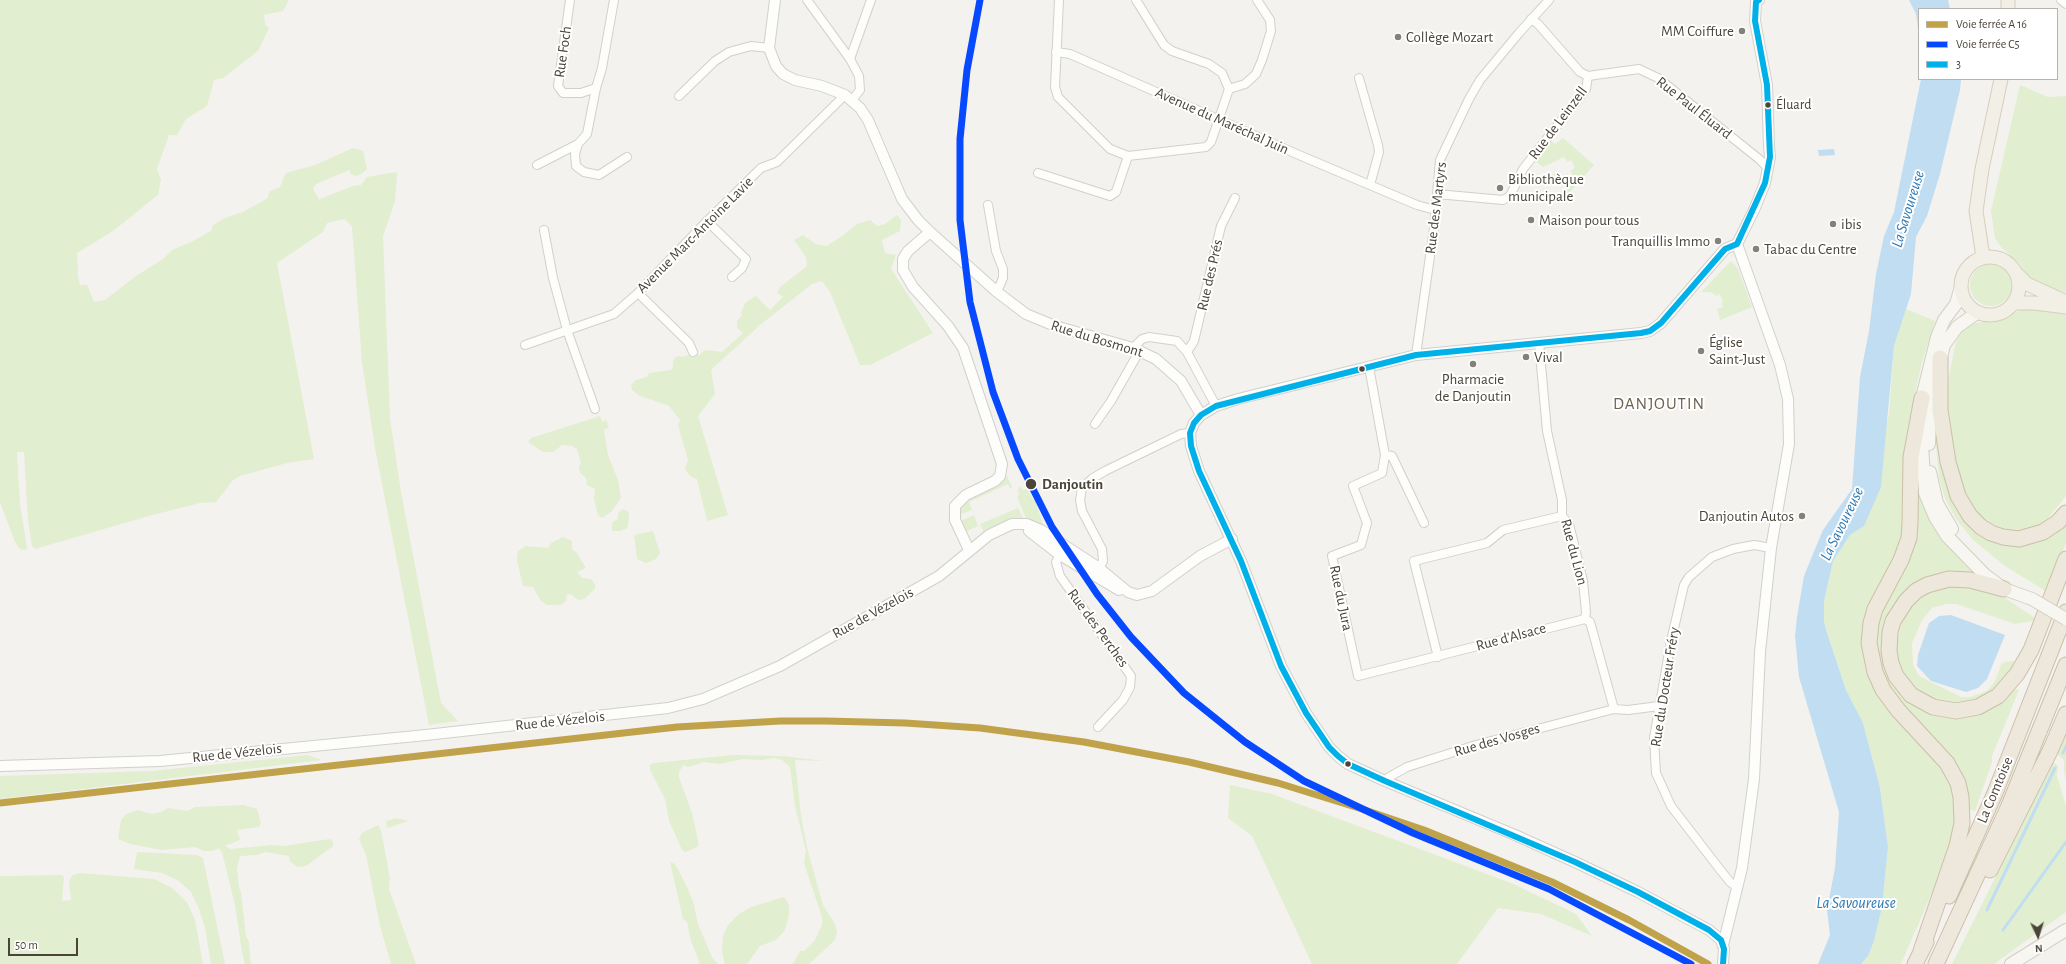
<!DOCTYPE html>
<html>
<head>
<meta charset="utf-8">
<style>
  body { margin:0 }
  #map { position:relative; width:2066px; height:964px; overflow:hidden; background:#f4f2ee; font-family:"Alegreya Sans",sans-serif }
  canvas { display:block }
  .legend { position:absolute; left:1918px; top:8px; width:140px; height:72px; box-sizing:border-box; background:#fff; border:1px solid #b7b4b0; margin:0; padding:5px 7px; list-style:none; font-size:12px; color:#4b4439 }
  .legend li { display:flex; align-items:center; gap:8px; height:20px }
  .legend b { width:20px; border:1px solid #b7b4b0 }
  .north { position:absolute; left:2018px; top:916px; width:40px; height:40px; -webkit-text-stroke:3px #fff; paint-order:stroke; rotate:176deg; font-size:11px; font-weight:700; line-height:16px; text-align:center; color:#4b4439 }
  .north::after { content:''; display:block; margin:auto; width:14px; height:18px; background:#4b4439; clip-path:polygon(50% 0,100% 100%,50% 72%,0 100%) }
  .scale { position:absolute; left:8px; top:938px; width:70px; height:18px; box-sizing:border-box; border:2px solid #4b4439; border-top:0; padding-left:5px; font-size:12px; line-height:14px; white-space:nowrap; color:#4b4439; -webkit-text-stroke:3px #fff; paint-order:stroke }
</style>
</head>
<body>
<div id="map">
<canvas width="2066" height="964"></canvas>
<ul class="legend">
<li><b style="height:5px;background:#bfa249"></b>Voie ferrée A 16</li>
<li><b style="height:5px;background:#0749ff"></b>Voie ferrée C5</li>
<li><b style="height:5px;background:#00b1e9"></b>3</li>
</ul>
<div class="north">N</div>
<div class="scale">50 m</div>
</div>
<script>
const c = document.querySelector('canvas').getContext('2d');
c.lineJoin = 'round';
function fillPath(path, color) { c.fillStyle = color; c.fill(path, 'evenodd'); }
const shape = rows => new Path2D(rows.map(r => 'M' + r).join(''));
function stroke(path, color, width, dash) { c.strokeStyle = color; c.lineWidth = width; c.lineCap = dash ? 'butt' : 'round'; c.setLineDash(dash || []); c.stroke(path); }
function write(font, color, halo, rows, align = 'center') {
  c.font = font + ' "Alegreya Sans",sans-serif'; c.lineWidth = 4; c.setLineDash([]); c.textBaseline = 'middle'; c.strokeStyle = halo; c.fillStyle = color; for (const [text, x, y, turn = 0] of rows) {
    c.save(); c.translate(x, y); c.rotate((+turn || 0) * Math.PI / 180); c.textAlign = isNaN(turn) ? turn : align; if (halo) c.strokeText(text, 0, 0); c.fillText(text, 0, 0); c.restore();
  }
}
const green = shape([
  [0,0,289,0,283,11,264,15,265,25,269,28,258,51,223,78,214,80,207,106,186,119,177,135,169,135,157,169,161,180,158,195,113,231,77,253,78,277,80,285,87,285,94,302,105,300,136,276,163,259,172,250,191,242,211,231,213,225,225,218,243,212,268,198,269,192,280,187,286,173,315,165,353,148,363,151,367,169,363,173,356,176,351,174,349,170,316,184,313,189,320,201,320,199,353,186,361,185,367,177,397,172,395,201,383,236,390,419,401,492,441,703,458,721,429,725,375,448,362,362,352,227,345,219,327,223,323,232,277,263,314,459,287,463,240,476,233,480,216,502,200,503,149,516,35,549,32,546,28,520,24,452,17,452,20,504,27,548,25,550,20,549,15,542,0,502],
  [2020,85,2048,97,2066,96,2066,293,2030,280,2020,264,2001,247,1995,238,1991,211],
  [1563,138,1594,165,1559,204,1551,197,1563,191,1566,186,1549,176,1555,173,1560,178,1566,174,1568,177,1572,175,1571,170,1575,168,1571,160,1567,162,1564,157,1543,167,1535,161,1551,141,1555,144],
  [897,215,901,220,900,231,882,240,885,253,896,255,891,269,933,333,870,365,860,365,830,292,822,281,812,284,760,325,711,370,715,394,698,416,728,515,707,521,697,479,691,477,685,469,688,460,678,425,680,420,669,406,640,396,632,390,631,385,636,380,647,377,649,373,671,370,673,366,673,360,677,356,683,357,691,354,699,355,705,350,722,352,743,333,737,328,737,321,742,315,741,312,746,302,756,296,770,310,783,297,777,293,780,287,807,266,806,257,794,240,803,235,816,244,826,246,841,237,857,224,870,220,877,226,885,224],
  [1731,261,1738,269,1752,307,1720,320,1717,309,1723,307,1721,303,1723,302,1720,294,1717,296,1710,292,1701,292],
  '1970 285a21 21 0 1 1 42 0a21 21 0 1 1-42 0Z',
  [2026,308,2036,308,2066,315,2066,496,2044,523,2033,529,2012,532,1988,522,1973,510,1967,497,1956,468,1946,415,1948,380,1956,342,1961,333,1970,325,1976,323,2000,319],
  [1906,309,1935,321,1921,366,1908,426,1905,447,1903,515,1900,546,1863,643,1929,752,1943,771,1952,790,1955,817,1954,830,1946,860,1901,964,1861,964,1868,956,1874,941,1882,907,1888,847,1880,788,1863,723,1846,690,1826,630,1824,621,1824,601,1833,561,1850,535,1864,526,1889,414,1894,346],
  [600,416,602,422,606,420,609,427,604,430,608,455,618,480,621,498,612,511,602,518,598,515,594,499,595,489,587,485,586,478,580,473,579,467,581,463,577,449,572,446,562,445,553,452,543,452,528,442,531,438],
  [1939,432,1975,529,2040,540,2054,535,2066,525,2066,543,2047,592,2005,566,1973,540,1956,519,1945,498,1939,478,1935,433],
  [1918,466,1940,536,1979,575,1929,579,1885,634,1912,704,1924,712,1942,716,1972,716,1986,712,2001,702,2015,689,2019,690,1992,756,1992,762,1975,811,1968,809,1967,797,1892,693,1878,660,1876,637,1880,612,1898,580],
  [1007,476,1012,487,1010,488,1008,484,969,502,972,510,959,515,960,508,965,502,998,486],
  [1021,487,1023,490,1027,489,1033,500,1035,499,1043,525,1026,518,1017,497,1019,495,1018,488],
  [1018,508,1024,520,1010,520,983,531,980,524],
  [623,509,629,512,628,525,627,528,620,531,612,531,612,522,618,519,618,513],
  [974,515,978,526,965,532,961,521],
  [653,531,660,553,656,559,646,563,637,559,634,535],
  [563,537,572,541,572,549,576,552,586,568,577,572,582,578,591,579,595,585,595,589,584,599,578,600,572,595,567,594,566,601,561,605,547,605,541,601,533,587,523,586,517,560,518,551,526,546,548,548,551,543],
  [1962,586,2002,596,2038,620,2015,624,1956,604,1946,604,1932,608,1922,620,1912,643,1913,665,1919,676,1961,697,1970,697,1987,691,1995,681,2002,663,2012,661,2017,664,1995,692,1970,703,1950,705,1920,693,1905,677,1897,656,1897,640,1901,625,1908,610,1919,596,1942,587],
  [2066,733,2066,780,2064,772,2064,760,2057,754],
  [307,755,322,760,0,799,0,776,152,771],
  [733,755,783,756,825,761,795,760,801,815,807,848,823,905,835,924,837,931,835,940,809,964,793,964,800,951,804,951,815,940,822,925,822,917,804,863,806,851,795,806,790,767,782,760,774,758,762,760,742,759,720,764,704,762,688,767,683,765,679,772,679,777,692,813,699,845,697,847,686,852,682,850,669,821,665,799,650,770,650,765,654,763],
  [2053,762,2058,766,2057,776,2066,806,2066,912,1994,964,1952,964],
  [1230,785,1272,794,1511,883,1576,914,1592,936,1541,914,1498,908,1457,964,1312,964,1252,836,1228,818],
  [243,805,257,809,261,823,259,827,237,830,240,840,225,846,231,849,271,845,283,846,330,839,333,842,333,846,306,866,297,867,290,861,289,856,265,852,257,855,240,856,237,869,239,887,241,892,246,936,249,942,251,964,245,964,242,952,235,905,222,852,219,849,224,846,213,851,204,851,195,847,161,850,130,844,118,839,121,820,126,814,138,810,152,814,161,812,168,808,188,811,195,807],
  [397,818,408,821,387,828,386,821],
  [378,825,381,830,390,878,389,889,416,964,391,964,380,926,366,855,359,839,362,833],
  [137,852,197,855,203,858,225,964,211,964,205,928,199,909,191,892,179,881,162,873,134,869],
  [670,862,675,864,684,881,693,901,698,924,712,957,718,964,700,964,691,941,687,922,683,919],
  [80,873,154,879,172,888,187,902,195,920,203,964,0,964,0,876,62,875,64,877,62,901,71,900,69,881,73,875],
  [784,897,789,905,789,914,785,930,776,940,760,946,747,964,725,964,722,952,723,936,728,925,739,914,751,907]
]);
const water = shape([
  [1909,0,1948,0,1950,9,1919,9,1919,36,1916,14],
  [1921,79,1961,79,1960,90,1940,174,1927,216,1916,237,1911,294,1894,346,1881,487,1864,526,1850,535,1833,561,1824,601,1824,621,1826,630,1846,690,1863,723,1880,788,1888,847,1882,907,1874,941,1868,956,1861,964,1818,964,1830,935,1827,910,1835,868,1839,812,1799,677,1795,636,1797,617,1804,576,1815,549,1823,530,1852,489,1860,377,1869,331,1876,274,1884,236,1894,212],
  [1834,149,1835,155,1819,156,1818,150],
  [1951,615,2005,635,1987,679,1978,688,1966,692,1931,681,1917,666,1918,655,1929,623,1939,616]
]);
const stream = shape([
  [2063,753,2066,746],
  [1987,910,2055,768],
  [2003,930,2066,842]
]);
const minor = shape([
  [807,0,850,59,859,76,860,90,852,100],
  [1059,0,1055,87,1058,97,1110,149,1128,156,1206,147,1211,142,1229,89,1245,84,1256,74,1262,60,1271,31,1270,20,1257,0],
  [1136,0,1164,45,1172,51,1209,64,1222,73,1229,89],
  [2061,0,2066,4],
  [1056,52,1070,54,1299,155,1417,205,1435,210],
  [850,59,871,0],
  [1588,76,1639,69,1658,78,1759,159,1768,168],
  [1359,78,1378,145,1379,152,1370,185],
  [596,88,602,68,614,0],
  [679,96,715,61,729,52,751,46,769,48],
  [578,144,575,154,576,166,584,172,599,175,627,157],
  [537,165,578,144,587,134,596,88,581,93,563,93,558,86,570,0],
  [1038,173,1110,196,1116,192,1128,156],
  [1437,194,1503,200,1510,196,1523,169,1586,89,1588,76,1580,72,1538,24,1531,19],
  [988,205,996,251,1003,269,1003,278,997,292],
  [707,221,746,259,742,268,732,277],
  [544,230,553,278,567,330,595,409],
  [638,293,689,343,693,352],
  [1539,343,1547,431,1562,500,1562,516,1569,524,1583,581,1586,612,1585,619],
  [525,345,614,314,638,293,707,221,761,168,777,162,845,95],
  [1133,348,1142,339,1149,337,1177,341,1187,352,1216,406],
  [1187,352,1194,341,1221,226,1235,198],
  [1416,355,1434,228,1440,160,1469,99,1480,80,1519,33,1549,0],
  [1369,367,1385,455,1392,456,1424,523],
  [1095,424,1111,401,1140,350],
  [1385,455,1382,473,1353,486,1367,523,1361,545,1332,556,1358,676,1585,619],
  [1063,550,1056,562,1060,576,1131,676,1130,687,1123,700,1098,727],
  [1099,568,1103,561,1102,549,1082,511,1080,500,1082,488,1093,478,1105,471,1181,434,1190,433],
  [1585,619,1590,622,1592,629,1614,709],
  [1438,657,1414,561,1487,543,1503,530,1562,516],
  [1385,781,1389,777,1407,767,1476,745,1614,709,1628,710,1659,706],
  [1737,887,1730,882,1718,867,1671,806,1656,773,1654,738,1671,641,1684,585,1689,577,1712,557,1733,549,1754,545,1771,548]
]);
const tertiary = shape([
  [775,0,769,48,776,66,783,74,795,80,822,86,845,95,860,108,868,120,902,199,918,220,930,232,997,292,1026,314,1055,326,1133,348,1156,359,1181,381,1201,415],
  [930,232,908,251,903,259,903,270,913,287,948,326,963,348,1002,464,1000,476,995,481,966,495,955,506,955,520,969,550],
  [1029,531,1060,555,1119,590],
  [0,766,160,761,426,735,668,708,703,699,780,666,939,576,989,535,1012,524,1027,524,1041,530,1099,568,1128,592,1137,595,1152,591,1200,556,1232,539],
  [1723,945,1742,868,1754,779,1760,652,1771,548,1789,444,1788,399,1780,365,1737,244],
  [1723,964,1724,949,1721,940,1709,930,1638,892,1575,862,1515,835,1385,781,1348,764,1338,756,1329,747,1306,713,1281,666,1241,561,1199,471,1191,446,1190,433,1194,423,1201,415,1216,406,1238,399,1416,355,1641,333,1650,331,1661,323,1725,249,1737,244,1754,210,1765,183,1770,157,1769,146,1767,85,1755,21,1756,2,1759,0]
]);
const secondary = shape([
  [1921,406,1922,398,1937,337,1944,320,1956,304,1961,287],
  [1921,428,1925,493,1935,517,1947,536,1984,574,2004,589,2032,599],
  [1929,444,1931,402,1944,345,1957,327,1978,312],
  [1930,472,1937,503,1952,529],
  [2011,964,2066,930]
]);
const primary = shape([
  [2008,0,2008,9],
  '1961 286a29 29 0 1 1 58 0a29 29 0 1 1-58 0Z',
  [1983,257,1976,211,1982,169,2001,79],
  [2017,274,2027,284,2066,302],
  [2013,303,2035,303,2066,307]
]);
const motorway = shape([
  [1940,358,1940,410,1948,462,1958,496,1970,516,1981,527,1991,533,2003,537,2019,539,2043,532,2058,522,2066,513],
  [2004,589,1970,580,1949,579,1927,585,1916,591,1906,601,1893,621,1890,632,1889,651,1891,663,1896,676,1911,695,1933,707,1956,711,1978,707,1998,696,2017,674,2031,650,2066,559],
  [1990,870,2050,751,2066,714],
  [1949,896,1995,793,2066,612],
  [1921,951,1957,846,1962,823,1961,797,1958,783,1947,763,1898,710,1883,690,1875,672,1869,643,1871,623,1875,609,1901,560,1909,538,1910,523,1911,457,1922,398],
  [1915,964,1926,942],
  [1936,964,2008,808,2066,665]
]);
const secondaryBridge = shape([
  [2032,599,2066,619]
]);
const bus1 = shape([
  [1723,964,1724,949,1721,940,1709,930,1638,892,1575,862,1385,781,1348,764,1338,756,1329,747,1306,713,1281,666,1241,561,1199,471,1191,446,1190,433,1194,423,1201,415,1216,406,1416,355,1641,333,1650,331,1661,323,1725,249,1737,244,1765,183,1770,157,1767,85,1755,21,1756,2,1759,0]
]);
const rail1 = shape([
  [0,803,677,727,780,721,826,721,905,723,980,728,1084,742,1189,762,1278,783,1362,809,1424,830,1552,882,1629,920,1708,964]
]);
const rail2 = shape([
  [980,0,967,70,960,139,960,220,970,302,993,392,1018,459,1052,527,1097,594,1131,637,1184,693,1245,742,1304,781,1413,833,1549,889,1691,964]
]);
const markers = [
  [1742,31,4,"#868178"],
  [1398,37,4,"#868178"],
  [1768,105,3.5,"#4b4439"],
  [1500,188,4,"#868178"],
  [1531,220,4,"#868178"],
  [1833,224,4,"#868178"],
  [1718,241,4,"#868178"],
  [1756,249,4,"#868178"],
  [1701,351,4,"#868178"],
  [1526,357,4,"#868178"],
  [1473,364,4,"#868178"],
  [1362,369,3.5,"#4b4439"],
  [1031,484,6,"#4b4439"],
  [1802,516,4,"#868178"],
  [1348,764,3.5,"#4b4439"]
];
const busNames = [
  ["Éluard",1776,105]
];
const poiNames = [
  ["MM Coiffure",1734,31,"right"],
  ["Collège Mozart",1406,37],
  ["Bibliothèque",1508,179],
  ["municipale",1508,196],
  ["Maison pour tous",1539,220],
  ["ibis",1841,224],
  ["Tranquillis Immo",1710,241,"right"],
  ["Tabac du Centre",1764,249],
  ["Église",1709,342],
  ["Saint-Just",1709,359],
  ["Vival",1534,357],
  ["Pharmacie",1473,379,"center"],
  ["de Danjoutin",1473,396,"center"],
  ["Danjoutin Autos",1794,516,"right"]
];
const streetNames = [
  ["Rue Foch",563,52,-82],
  ["Rue Paul Éluard",1694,108,38],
  ["Avenue du Maréchal Juin",1222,121,24],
  ["Rue de Leinzell",1558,123,-53],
  ["Rue des Martyrs",1436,208,-83],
  ["Avenue Marc-Antoine Lavie",695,235,-45],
  ["Rue des Prés",1210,275,-77],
  ["Rue du Bosmont",1097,339,17],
  ["Rue du Lion",1574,552,75],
  ["Rue du Jura",1341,598,78],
  ["Rue de Vézelois",873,613,-29],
  ["Rue des Perches",1098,628,54],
  ["Rue d'Alsace",1511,637,-15],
  ["Rue du Docteur Fréry",1665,687,-81],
  ["Rue de Vézelois",560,721,-6],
  ["Rue des Vosges",1497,740,-16],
  ["Rue de Vézelois",237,753,-6],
  ["La Comtoise",1995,790,-67]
];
const stopNames = [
  ["Danjoutin",1042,484]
];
const waterNames = [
  ["La Savoureuse",1908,209,-73],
  ["La Savoureuse",1842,524,-64],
  ["La Savoureuse",1856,903]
];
const quarterNames = [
  ["DANJOUTIN",1659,404]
];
fillPath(green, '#e1eecf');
fillPath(water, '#c0ddf1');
stroke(stream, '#c0ddf1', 3);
stroke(minor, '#d2d0cb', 10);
stroke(tertiary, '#d2d0cb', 12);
stroke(secondary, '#d3cfc5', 14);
stroke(primary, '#d6cebb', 15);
stroke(motorway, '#ccbfa9', 17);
stroke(minor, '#fdfdfc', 8);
stroke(tertiary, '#fdfdfc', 10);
stroke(secondary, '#f7f6f1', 12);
stroke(primary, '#f2efe6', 13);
stroke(motorway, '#ede8db', 15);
stroke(secondaryBridge, '#d3cfc5', 14, []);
stroke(secondaryBridge, '#f7f6f1', 12);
stroke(bus1, '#00b1e9', 6);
stroke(rail1, '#bfa249', 7);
stroke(rail2, '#0749ff', 7);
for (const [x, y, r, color] of markers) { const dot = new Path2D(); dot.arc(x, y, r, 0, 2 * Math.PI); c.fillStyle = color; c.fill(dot); stroke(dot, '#fff', 1.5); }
write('14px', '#4b4439', '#fff', busNames, 'left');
write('15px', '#4b4439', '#fff', poiNames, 'left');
write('15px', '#4b4439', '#fff', streetNames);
write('bold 15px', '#4b4439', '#fff', stopNames, 'left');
write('italic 16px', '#2e7ab2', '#fff', waterNames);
c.letterSpacing = '1px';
write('17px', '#6e6250', '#fff', quarterNames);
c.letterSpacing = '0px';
</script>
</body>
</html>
